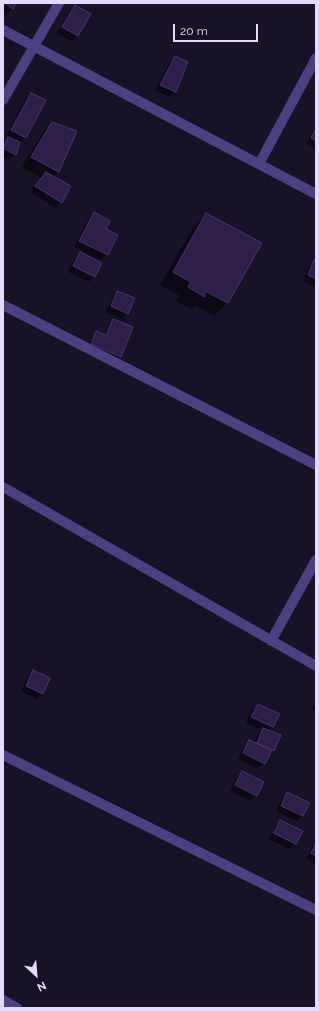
<!DOCTYPE html>
<html>
<head>
<meta charset="utf-8">
<style>
  body { margin:0 }
  #map { position:relative; width:319px; height:1011px; overflow:hidden; background:#181227; font-family:Raleway,sans-serif }
  canvas { display:block }
  .frame { position:absolute; inset:0; border:4px solid #e3dafc; pointer-events:none }
  .north { position:absolute; left:16px; top:955px; width:40px; height:40px; -webkit-text-stroke:3px #181227; paint-order:stroke; rotate:154deg; font-size:11px; font-weight:700; line-height:16px; text-align:center; color:#e3dafc }
  .north::after { content:''; display:block; margin:auto; width:14px; height:18px; background:#e3dafc; clip-path:polygon(50% 0,100% 100%,50% 72%,0 100%) }
  .scale { position:absolute; left:173px; top:24px; width:85px; height:18px; box-sizing:border-box; border:2px solid #e3dafc; border-top:0; padding-left:5px; font-size:12px; line-height:14px; white-space:nowrap; color:#e3dafc; -webkit-text-stroke:3px #181227; paint-order:stroke }
</style>
</head>
<body>
<div id="map">
<canvas width="319" height="1011"></canvas>
<div class="frame"></div>
<div class="north">N</div>
<div class="scale">20 m</div>
</div>
<script>
const c = document.querySelector('canvas').getContext('2d');
c.lineJoin = 'round';
function fillPath(path, color) { c.fillStyle = color; c.fill(path, 'evenodd'); }
const shape = rows => new Path2D(rows.map(r => 'M' + r).join(''));
function stroke(path, color, width, dash) { c.strokeStyle = color; c.lineWidth = width; c.lineCap = dash ? 'butt' : 'round'; c.setLineDash(dash || []); c.stroke(path); }
const shadow = shape([
  [3,3,15,3,13,8,7,14,3,11],
  [75,6,89,15,77,36,71,41,57,33,69,12],
  [175,57,175,91,170,97,155,91,169,63],
  [31,94,44,100,26,138,19,143,15,154,9,160,3,156,3,143,9,138,6,136,25,100],
  [52,123,58,172,53,177,61,202,56,208,30,192,41,178,22,167,42,133],
  [316,126,316,149,306,144],
  [94,213,105,230,117,235,107,255,101,260,74,247,88,219],
  [206,214,260,244,227,303,214,316,195,305,192,309,176,301,179,295,160,285,193,227],
  [80,253,94,276,89,282,68,272,74,259],
  [315,261,316,262,316,287,303,281,309,267],
  [117,292,127,313,122,319,105,312,112,298],
  [114,320,132,328,120,357,114,362,86,350,91,338,97,332,104,335,108,326],
  [33,672,43,693,37,699,21,692,27,677],
  [316,700,316,710,312,709],
  [258,705,279,715,273,727,268,731,273,750,258,769,238,759,244,747,250,741,254,743,258,734,262,730,246,723,252,710],
  [242,773,257,795,251,801,230,791,236,778],
  [288,793,302,816,297,821,276,811,282,799],
  [281,821,301,831,294,844,294,842,273,831,275,826],
  [272,833,294,844,289,849,269,839],
  [316,843,316,864,306,859,312,847]
]);
const building = shape([
  [5,3,16,3,13,9,5,3],
  [75,5,91,14,78,36,62,27,75,5],
  [175,56,188,62,176,92,160,85,175,56],
  [31,93,46,100,26,138,11,130,31,93],
  [52,122,77,131,59,172,31,157,52,122],
  [316,128,316,141,311,138,316,128],
  [8,137,20,142,16,155,3,148,8,137],
  [46,172,71,186,62,203,35,186,46,172],
  [94,212,110,221,106,229,118,235,108,255,79,241,94,212],
  [206,213,262,243,228,303,205,291,205,297,188,287,191,282,173,272,206,213],
  [80,252,102,263,95,277,73,266,80,252],
  [314,260,316,261,316,279,308,275,314,260],
  [117,291,135,298,128,314,111,306,117,291],
  [113,319,133,327,121,357,91,344,96,331,106,335,113,319],
  [33,670,50,678,43,694,26,686,33,670],
  [258,704,280,714,273,727,251,717,258,704],
  [263,728,281,735,274,751,257,743,263,728],
  [249,740,272,750,265,764,243,753,249,740],
  [242,771,264,782,257,796,235,785,242,771],
  [287,792,310,803,303,816,281,806,287,792],
  [280,820,303,831,296,844,274,833,280,820],
  [316,843,316,856,311,853,316,843]
]);
const street = shape([
  [3,30,316,194],
  [3,100,59,3],
  [259,164,316,58],
  [3,305,316,465],
  [3,487,316,666],
  [271,641,316,560],
  [3,755,316,910],
  [3,1000,17,1008]
]);
fillPath(shadow, '#0007');
fillPath(building, '#2d1f47');
stroke(building, '#483371', 1);
stroke(street, '#4c4083', 10);
</script>
</body>
</html>
